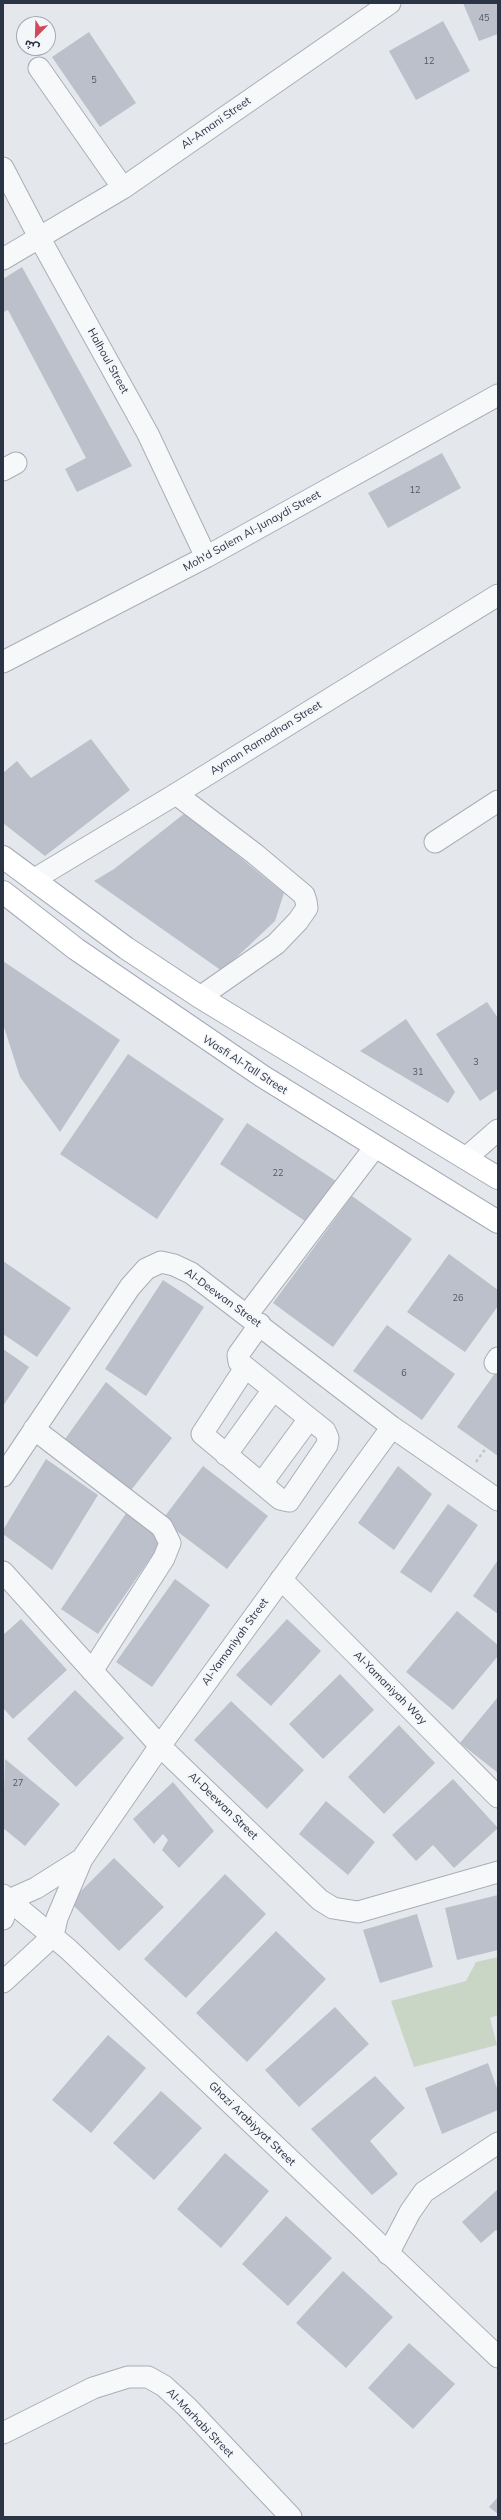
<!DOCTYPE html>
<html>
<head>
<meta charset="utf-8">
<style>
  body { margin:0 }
  #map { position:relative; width:501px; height:2520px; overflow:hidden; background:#e4e7ec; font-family:Mulish,"Noto Sans Arabic",sans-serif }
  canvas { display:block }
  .frame { position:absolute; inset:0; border:4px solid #2b3445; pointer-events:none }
  .north { position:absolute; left:16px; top:16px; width:40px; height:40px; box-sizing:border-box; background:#f4f6f9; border:1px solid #a4a8b1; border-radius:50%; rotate:203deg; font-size:11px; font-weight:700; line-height:16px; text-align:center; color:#2b3445 }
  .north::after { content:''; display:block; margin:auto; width:14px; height:18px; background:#d1495b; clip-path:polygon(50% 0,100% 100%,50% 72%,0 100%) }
</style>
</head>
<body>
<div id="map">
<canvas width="501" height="2520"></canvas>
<div class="frame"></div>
<div class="north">ش</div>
</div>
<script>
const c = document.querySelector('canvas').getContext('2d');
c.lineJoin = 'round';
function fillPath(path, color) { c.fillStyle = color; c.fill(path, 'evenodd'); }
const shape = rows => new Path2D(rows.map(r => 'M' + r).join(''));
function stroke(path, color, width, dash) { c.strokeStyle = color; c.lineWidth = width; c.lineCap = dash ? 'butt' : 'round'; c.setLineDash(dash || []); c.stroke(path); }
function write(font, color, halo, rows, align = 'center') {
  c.font = font + ' Mulish,sans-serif'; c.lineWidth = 3; c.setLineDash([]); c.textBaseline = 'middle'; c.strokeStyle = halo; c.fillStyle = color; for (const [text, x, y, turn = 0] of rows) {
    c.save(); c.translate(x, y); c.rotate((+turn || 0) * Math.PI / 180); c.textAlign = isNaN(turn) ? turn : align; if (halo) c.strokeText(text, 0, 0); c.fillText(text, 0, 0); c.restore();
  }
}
const green = shape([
  [498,1957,498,2015,490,2018,497,2045,414,2067,391,2001,466,1981,476,1962]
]);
const building = shape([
  [463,3,498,3,498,34,479,41],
  [443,21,470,71,416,100,389,51],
  [89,32,136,103,100,127,52,57],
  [22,267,132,466,77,492,65,469,86,458,8,310,3,312,3,279],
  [442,453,461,488,388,528,368,493],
  [91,739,130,790,45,856,3,823,3,773,17,761,31,778],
  [185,813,284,893,275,921,222,971,94,881,114,869],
  [3,961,120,1040,60,1132,20,1077,3,1024],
  [487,1002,498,1018,498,1089,480,1101,436,1034],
  [406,1019,455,1092,448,1103,360,1051],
  [128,1054,224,1119,157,1219,60,1154],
  [247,1123,336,1181,308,1223,220,1164],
  [352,1196,412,1239,333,1347,273,1303],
  [449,1254,498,1290,498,1306,465,1352,407,1312],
  [3,1261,71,1308,37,1357,3,1334],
  [163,1280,204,1307,146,1396,105,1369],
  [387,1325,455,1374,422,1420,353,1371],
  [3,1349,29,1367,3,1406],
  [498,1369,498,1456,457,1427],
  [106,1382,172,1438,128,1494,65,1439],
  [46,1459,98,1495,52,1570,3,1534,3,1530],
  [203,1466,268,1516,227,1569,162,1520],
  [398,1466,432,1494,394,1550,358,1523],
  [448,1504,478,1525,431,1593,400,1572],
  [127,1512,165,1537,98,1634,61,1609],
  [498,1560,498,1614,473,1596],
  [175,1579,210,1605,152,1687,116,1662],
  [457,1611,498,1645,498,1656,453,1710,406,1672],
  [21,1619,67,1670,13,1719,3,1708,3,1635],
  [287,1619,321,1651,271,1706,236,1675],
  [340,1674,374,1710,323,1759,289,1724],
  [75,1690,124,1738,76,1787,27,1739],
  [498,1697,498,1773,460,1743],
  [231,1701,304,1770,267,1809,194,1740],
  [399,1725,435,1763,384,1814,348,1777],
  [5,1759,60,1804,25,1846,3,1828],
  [453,1779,498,1828,454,1868,433,1845,416,1861,392,1835],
  [173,1782,214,1831,179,1868,162,1850,168,1840,163,1834,154,1844,133,1819],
  [326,1801,375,1842,348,1875,299,1834],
  [114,1858,164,1907,119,1951,70,1902],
  [225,1874,266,1914,186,1998,144,1959],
  [498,1895,498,1950,457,1960,445,1908],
  [417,1914,433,1967,380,1983,363,1930],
  [276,1931,326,1979,247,2062,196,2013],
  [335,2007,369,2044,299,2107,265,2070],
  [108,2035,146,2068,91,2133,52,2100],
  [488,2063,498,2091,498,2110,442,2134,425,2088],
  [375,2076,405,2108,370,2141,398,2174,372,2195,311,2129],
  [161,2091,202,2128,154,2180,113,2143],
  [225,2153,269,2191,221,2248,177,2209],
  [498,2189,498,2232,496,2230,481,2243,462,2222],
  [286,2216,332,2258,288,2306,242,2264],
  [343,2271,393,2317,346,2368,296,2323],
  [409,2343,455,2384,413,2429,368,2388],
  [498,2497,498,2514,489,2507]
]);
const path = shape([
  [476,1462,486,1448]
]);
const minor = shape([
  [39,68,123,188],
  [3,168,39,237,148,434,206,557],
  [3,259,123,188,390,3],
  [3,470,16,463],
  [3,662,206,557,498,395],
  [176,794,255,854,304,895,306,901,307,908,298,921,276,944,200,997],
  [435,842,498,801],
  [33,880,176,794,498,595],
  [466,1158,498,1130],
  [247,1315,375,1147],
  [495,1363,498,1358],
  [245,1368,202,1434,280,1499,289,1501,327,1445,328,1438,325,1431,239,1362,238,1355,260,1324],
  [34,1429,162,1527,170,1543,164,1558,92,1671],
  [226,1455,273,1390],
  [3,1476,130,1287,146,1269,161,1262,174,1265,191,1273,392,1427,498,1500],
  [262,1483,309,1419],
  [3,1572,160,1746,320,1900,333,1908,358,1912,498,1872],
  [281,1579,498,1797],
  [3,1895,68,1949,498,2357],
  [3,1919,9,1900,36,1888,82,1859],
  [3,1982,53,1936,57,1918,82,1859,160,1746,392,1427],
  [388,2254,410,2212,424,2192,498,2143],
  [3,2433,93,2388,128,2377,148,2377,164,2386,187,2407,291,2517]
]);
const major = shape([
  [3,857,126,948,200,997,498,1178],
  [3,892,76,949,262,1076,498,1222]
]);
const numberNames = [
  ["45",484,18],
  ["12",429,61],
  ["5",94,80],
  ["12",415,490],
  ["3",476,1062],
  ["31",418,1072],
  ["22",278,1173],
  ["26",458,1298],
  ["6",404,1373],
  ["27",18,1783]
];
const streetNames = [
  ["Al-Amani Street",216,123,-35],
  ["Halhoul Street",108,361,61],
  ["Moh'd Salem Al-Junaydi Street",252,531,-29],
  ["Ayman Ramadhan Street",266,738,-32],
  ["Wasfi Al-Tall Street",245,1065,33],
  ["Al-Deewan Street",223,1298,36],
  ["Al-Yamaniyah Street",235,1642,-54],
  ["Al-Yamaniyah Way",390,1688,45],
  ["Al-Deewan Street",223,1806,44],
  ["Ghazi Arabiyyat Street",252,2124,44],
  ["Al-Marhabi Street",200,2423,46]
];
fillPath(green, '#c9d6c5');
fillPath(building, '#bbc0ca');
stroke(minor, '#a9aeb7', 23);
stroke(major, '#a3abb8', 24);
stroke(path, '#c2c5cb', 2.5, [3, 3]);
stroke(minor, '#f7f8fa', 21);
stroke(major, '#fff', 22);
write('9px', '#4f5766', null, numberNames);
write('11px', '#2b3445', '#f4f6f9', streetNames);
</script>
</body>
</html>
